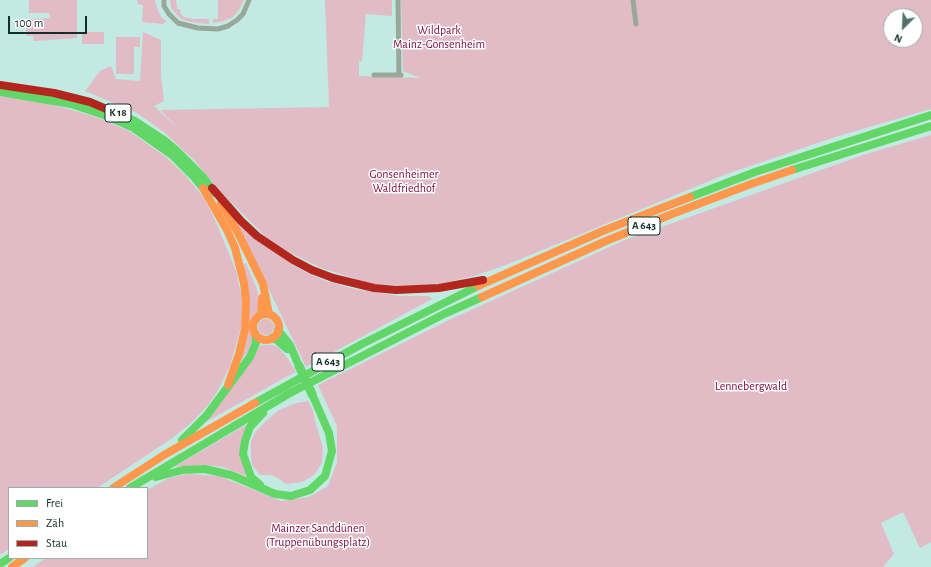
<!DOCTYPE html>
<html>
<head>
<meta charset="utf-8">
<style>
  body { margin:0 }
  #map { position:relative; width:931px; height:567px; overflow:hidden; background:#c3e9e3; font-family:"Alegreya Sans",sans-serif }
  canvas { display:block }
  .legend { position:absolute; left:8px; top:487px; width:140px; height:72px; box-sizing:border-box; background:#fff; border:1px solid #a0acaa; margin:0; padding:5px 7px; list-style:none; font-size:12px; color:#122f2b }
  .legend li { display:flex; align-items:center; gap:8px; height:20px }
  .legend b { width:20px; border:1px solid #a0acaa }
  .north { position:absolute; left:883px; top:8px; width:40px; height:40px; box-sizing:border-box; background:#fff; border:1px solid #a0acaa; border-radius:50%; rotate:204deg; font-size:11px; font-weight:700; line-height:16px; text-align:center; color:#122f2b }
  .north::after { content:''; display:block; margin:auto; width:14px; height:18px; background:#50706b; clip-path:polygon(50% 0,100% 100%,50% 72%,0 100%) }
  .scale { position:absolute; left:8px; top:16px; width:79px; height:18px; box-sizing:border-box; border:2px solid #122f2b; border-top:0; padding-left:5px; font-size:12px; line-height:14px; white-space:nowrap; color:#122f2b; -webkit-text-stroke:3px #fff; paint-order:stroke }
</style>
</head>
<body>
<div id="map">
<canvas width="931" height="567"></canvas>
<ul class="legend">
<li><b style="height:5px;background:#63d668"></b>Frei</li>
<li><b style="height:5px;background:#ff974d"></b>Zäh</li>
<li><b style="height:5px;background:#b3261e"></b>Stau</li>
</ul>
<div class="north">N</div>
<div class="scale">100 m</div>
</div>
<script>
const c = document.querySelector('canvas').getContext('2d');
c.lineJoin = 'round';
function fillPath(path, color) { c.fillStyle = color; c.fill(path, 'evenodd'); }
const shape = rows => new Path2D(rows.map(r => 'M' + r).join(''));
function stroke(path, color, width, dash) { c.strokeStyle = color; c.lineWidth = width; c.lineCap = dash ? 'butt' : 'round'; c.setLineDash(dash || []); c.stroke(path); }
function write(font, color, halo, rows, align = 'center') {
  c.font = font + ' "Alegreya Sans",sans-serif'; c.lineWidth = 3; c.setLineDash([]); c.textBaseline = 'middle'; c.strokeStyle = halo; c.fillStyle = color; for (const [text, x, y, turn = 0] of rows) {
    c.save(); c.translate(x, y); c.rotate((+turn || 0) * Math.PI / 180); c.textAlign = isNaN(turn) ? turn : align; if (halo) c.strokeText(text, 0, 0); c.fillText(text, 0, 0); c.restore();
  }
}
const green = shape([
  [29,0,77,0,77,38,34,41,33,36,26,36,26,25,29,19,50,18,49,13,29,13],
  [137,0,155,0,158,11,162,18,167,21,163,24,142,22,143,5,138,4],
  [170,0,176,0,177,9,180,9,181,14,184,17,193,19,209,19,209,24,190,22,181,19,171,8],
  [218,0,244,0,239,10,233,17,224,21,213,23,213,19,218,19],
  [325,0,392,0,392,16,366,14,362,61,359,61,359,76,420,78,403,71,401,0,931,0,931,109,835,137,724,175,506,265,474,276,439,284,404,286,371,284,319,267,287,251,267,238,217,188,195,161,165,133,137,113,85,91,100,71,111,66,116,79,140,81,143,32,161,40,161,76,164,101,154,106,182,132,160,110,329,107],
  [891,16,915,16,915,40,891,40],
  [82,32,104,32,104,44,82,44],
  [116,37,140,37,140,47,134,47,134,74,116,74],
  [0,96,44,102,96,117,129,131,166,157,185,175,204,198,216,222,236,271,242,299,241,327,230,366,217,392,208,405,191,423,171,439,97,488,9,488,9,549,0,555],
  [931,135,931,542,920,548,903,512,881,523,894,554,883,567,33,567,46,558,147,558,147,490,169,478,188,474,219,476,281,501,309,497,328,486,337,462,337,426,318,385,449,320,625,240,863,155],
  [237,223,294,266,323,280,354,289,399,296,429,296,432,299,306,367],
  [246,263,257,289,259,297,258,312,253,318,250,324,252,346,241,361,243,264],
  '258 327a8 8 0 1 1 16 0a8 8 0 1 1-16 0Z',
  [264,345,273,345,278,347,286,356,296,372,284,378,204,423,260,346],
  [308,401,313,410,315,421,323,448,322,463,314,475,302,482,286,484,278,478,270,475,260,475,252,465,251,455,251,441,256,431,266,421,279,410,296,403],
  [246,425,246,476,223,467,206,465,174,467,239,429]
]);
const street = shape([
  [164,0,164,6,169,14,178,23,198,28,218,29,228,26,237,20,243,14,249,0],
  [398,0,399,75],
  [633,0,636,24],
  [374,75,401,75]
]);
const fast = shape([
  [0,92,71,104,104,115,132,127,172,155,194,177,207,193],
  [123,116,135,121,164,140,176,150,202,176,215,193],
  [792,170,931,126],
  [690,197,755,172,931,115],
  [278,330,290,345,299,366],
  [272,338,278,341,287,349],
  [255,403,362,344,478,286],
  [182,440,207,415,250,357,256,343,255,333],
  [156,477,183,470,205,469,231,475,275,494,291,496,310,490,325,476,332,451,329,433,312,394],
  [260,485,251,477,243,454,245,441,250,427,263,413],
  [130,488,290,393,444,314,482,297],
  [0,564,9,558]
]);
const slow = shape([
  [203,188,227,230,235,248,244,283,246,301,245,329,239,354,228,385],
  [221,203,237,231,263,284,269,314],
  [478,286,605,230,690,197],
  [482,297,606,241,672,214,751,184,792,170],
  '253 327a13 13 0 1 1 26 0a13 13 0 1 1-26 0Z',
  [261,315,262,298],
  [113,488,164,455,255,403],
  [12,567,25,558]
]);
const jam = shape([
  [0,85,54,93,90,102,123,116],
  [212,188,241,221,257,236,293,260,312,270,333,278,374,288,396,290,439,288,483,280]
]);
const fastBridge = shape([
  [299,366,312,394]
]);
const shields = [
  [118,113,26],
  [644,226,32],
  [328,362,32]
];
const shieldNames = [
  ["K 18",118,113],
  ["A 643",644,226],
  ["A 643",328,362]
];
const parkNames = [
  ["Wildpark",439,30],
  ["Mainz-Gonsenheim",439,44],
  ["Gonsenheimer",404,174],
  ["Waldfriedhof",404,188],
  ["Lennebergwald",751,386],
  ["Mainzer Sanddünen",318,528],
  ["(Truppenübungsplatz)",318,542]
];
fillPath(green, '#e1bcc7');
stroke(street, '#98a899', 5);
stroke(fast, '#63d668', 8);
stroke(slow, '#ff974d', 8);
stroke(jam, '#b3261e', 8);
stroke(fastBridge, '#63d668', 9);
for (const [x, y, w] of shields) { const box = new Path2D(); box.roundRect(x - w / 2, y - 9, w, 18, 3); c.fillStyle = '#fff'; c.fill(box); stroke(box, '#122f2b', 1); }
write('bold 11px', '#122f2b', null, shieldNames);
write('12px', '#7a0839', '#fff', parkNames);
</script>
</body>
</html>
